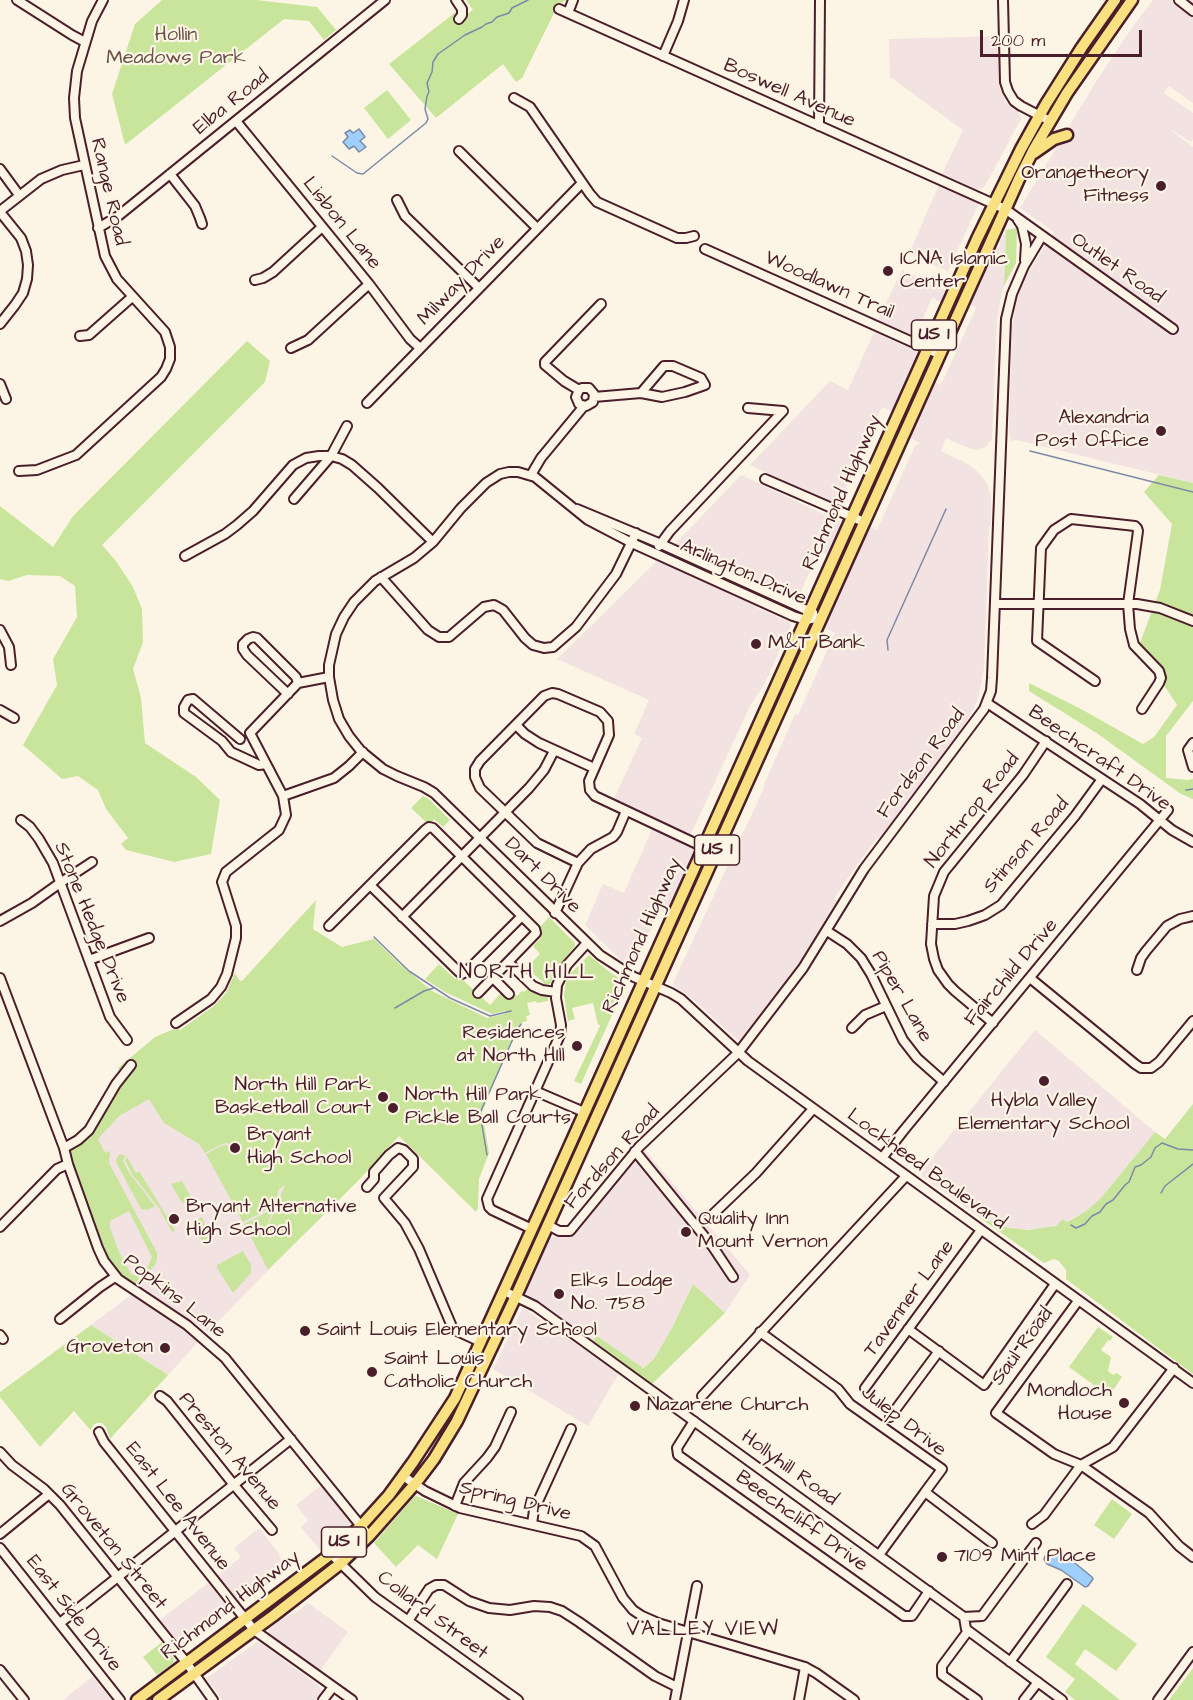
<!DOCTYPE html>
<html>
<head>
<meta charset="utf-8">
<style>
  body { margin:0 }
  #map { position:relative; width:1193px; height:1700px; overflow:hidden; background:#fcf5e5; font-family:"Architects Daughter",sans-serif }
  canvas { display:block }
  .scale { position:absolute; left:980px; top:30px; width:162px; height:27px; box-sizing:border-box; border:3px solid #4a1f2b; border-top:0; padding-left:8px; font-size:18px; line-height:21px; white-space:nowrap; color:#4a1f2b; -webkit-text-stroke:4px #fcf5e5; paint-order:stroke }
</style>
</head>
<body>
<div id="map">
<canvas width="1193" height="1700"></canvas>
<div class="scale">200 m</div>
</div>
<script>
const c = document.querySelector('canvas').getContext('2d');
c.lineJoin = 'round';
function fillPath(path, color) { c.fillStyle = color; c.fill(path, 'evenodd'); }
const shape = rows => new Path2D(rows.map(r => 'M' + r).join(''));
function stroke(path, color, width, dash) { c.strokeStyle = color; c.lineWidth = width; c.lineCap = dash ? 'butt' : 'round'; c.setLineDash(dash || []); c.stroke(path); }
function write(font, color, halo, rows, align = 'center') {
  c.font = font + ' "Architects Daughter",sans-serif'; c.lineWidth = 4.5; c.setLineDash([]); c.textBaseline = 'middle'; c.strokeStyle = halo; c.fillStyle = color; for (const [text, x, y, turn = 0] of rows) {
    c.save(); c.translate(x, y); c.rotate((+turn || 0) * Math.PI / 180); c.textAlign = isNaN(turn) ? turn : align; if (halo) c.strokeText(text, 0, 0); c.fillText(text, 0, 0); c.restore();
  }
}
const built = shape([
  [1153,0,1193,0,1193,103,1169,86,1164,93,1193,113,1193,139,1191,142,1167,127,1193,147,1193,483,1017,440,1011,441,1009,431,1012,326,1015,309,1021,287,1027,274,1054,232,1020,208,1097,80,1134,25],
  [998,36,999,87,1006,103,1018,111,1021,119,985,186,981,189,976,189,942,174,963,130,890,77,889,39],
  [939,185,979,203,948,271,909,254],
  [1006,230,1004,286,1000,301,998,317,997,317,992,439,986,447,977,450,971,449,946,438,941,451,968,464,976,470,987,483,991,497,991,527,989,527,984,668,979,695,975,706,963,727,881,839,877,838,849,876,834,899,837,901,802,958,776,995,778,996,741,1040,739,1041,688,995,674,986,673,983,764,788,763,787,795,714,798,715,835,633,824,627,869,527,877,530,915,446,920,443,909,437,934,382,941,385,976,308,969,304,993,251,1000,246,1000,242],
  [902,270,950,292,945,304,932,298,917,332,913,335,878,320],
  [874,332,920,353,894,412,882,407,839,503,834,504,750,465,830,381,848,390],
  [741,475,840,522,843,525,831,557,819,551,799,596,794,598,674,545],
  [659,559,757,606,757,608,790,622,791,625,764,685,750,706,690,836,613,801,642,738,634,734,649,700,557,659],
  [653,827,699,848,689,870,680,866,678,870,687,874,668,914,659,910,635,963,631,966,626,965,585,925,603,884,624,893],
  [242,981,399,1135,208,1332,128,1278,72,1161],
  [1035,1030,1155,1132,1100,1199,1086,1211,1064,1223,1048,1228,1019,1230,997,1225,980,1218,921,1175,935,1154],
  [644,1149,750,1275,725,1313,692,1285,672,1328,654,1359,642,1368,597,1336,592,1342,532,1299,525,1292,551,1237,572,1237],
  [131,1295,199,1341,168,1375,91,1325],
  [523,1308,619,1373,588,1426,493,1369],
  [323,1484,351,1521,352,1527,351,1530,324,1555,301,1527,308,1520,296,1505],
  [259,1528,278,1552,286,1571,242,1603,236,1602,216,1577,241,1557,234,1548],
  [208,1583,227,1606,228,1610,226,1614,183,1644,177,1642,160,1620],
  [308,1603,348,1632,319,1672,272,1638,269,1635,269,1630,272,1627,285,1617,297,1612],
  [257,1642,262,1644,319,1686,323,1692,317,1700,222,1700,207,1678],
  [93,1676,112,1700,64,1700,68,1696]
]);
const green = shape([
  [162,0,256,0,317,7,336,30,324,40,309,21,284,19,125,145,112,94,135,24],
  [466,0,566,0,563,2,559,3,522,78,516,82,503,64,436,118,389,64,457,11,462,18,473,10],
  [387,90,411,120,388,139,364,108],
  [1017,228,1016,263,1004,286,1006,230],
  [247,341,270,361,265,382,102,545,116,561,133,587,142,609,143,642,133,669,141,698,145,743,196,777,220,800,211,854,174,862,126,850,121,844,128,838,106,809,98,790,78,776,62,779,23,745,57,685,53,659,77,617,75,586,60,576,27,575,8,581,0,579,0,506,53,547,73,516],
  [1159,475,1193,483,1193,701,1166,736,1166,778,1188,780,1193,779,1193,799,1181,794,1098,734,1029,691,1029,683,1081,709,1143,744,1154,737,1177,705,1168,691,1136,653,1160,590,1172,524,1144,492],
  [423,796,430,800,450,820,443,827,434,819,432,823,427,823,411,808],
  [316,900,313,929,342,947,374,939,400,964,432,991,487,1018,504,1014,506,1011,492,1014,445,992,425,979,439,964,455,979,459,976,462,977,464,981,490,1005,502,992,510,999,515,994,517,996,522,991,524,992,529,987,548,994,548,1001,537,1003,536,1001,527,1003,530,1015,526,1016,527,1021,521,1023,514,1033,514,1035,482,1112,489,1153,479,1179,478,1208,476,1212,399,1136,358,1181,268,1270,244,1224,273,1209,265,1233,285,1185,279,1189,274,1206,243,1222,206,1154,221,1146,226,1145,233,1147,239,1130,233,1145,226,1143,220,1145,205,1153,199,1144,164,1123,149,1099,119,1116,98,1139,105,1153,110,1151,109,1163,157,1253,157,1259,155,1265,147,1274,146,1271,152,1257,129,1211,110,1221,110,1228,119,1252,131,1274,137,1276,141,1283,137,1283,138,1286,134,1285,116,1270,104,1251,96,1234,72,1164,69,1149,86,1136,123,1070,119,1070,118,1068,155,1037,176,1028,180,1030,214,1006,226,993,235,973,239,980,242,981],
  [549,917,575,943,575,946,560,964,550,984,543,984,543,982,526,968,540,954,533,946,541,938,538,935,539,928],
  [589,955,607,970,619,978,621,995,581,1084,574,1081,600,1026,599,1024,598,1025,593,1003,572,1008,575,1019,568,1021,564,995,566,982,570,974],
  [1193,1104,1193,1374,1066,1279,1066,1270,1059,1261,1054,1259,1044,1263,980,1218,1009,1228,1028,1230,1056,1226,1063,1219,1066,1222,1071,1220,1086,1211,1100,1199,1155,1132,1165,1139],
  [120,1154,126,1156,123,1159,123,1161,130,1174,155,1206,147,1210,141,1209,116,1162,117,1157],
  [127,1157,136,1173,139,1171,175,1230,172,1232,159,1208,132,1174,125,1160],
  [182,1181,191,1198,182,1203,171,1184],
  [202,1217,210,1237,202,1241,192,1222],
  [243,1251,251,1265,251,1273,233,1293,217,1268,217,1265],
  [693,1284,725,1313,652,1384,592,1342,597,1336,643,1368,654,1359,672,1328],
  [91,1325,168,1375,110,1439,106,1427,102,1423,97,1423,93,1425,91,1430,92,1432,74,1411,40,1447,0,1397,0,1392],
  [1098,1327,1113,1337,1110,1341,1108,1340,1101,1350,1111,1357,1108,1371,1113,1375,1117,1373,1122,1377,1109,1396,1069,1367],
  [416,1496,458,1514,437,1559,418,1545,396,1567,374,1543,413,1498],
  [1112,1499,1132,1514,1114,1539,1094,1525],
  [1083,1604,1137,1644,1116,1671,1085,1649,1075,1664,1120,1700,1075,1700,1065,1692,1075,1679,1046,1657],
  [162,1642,174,1659,173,1663,157,1675,143,1657],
  [1193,1668,1193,1700,1169,1700]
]);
const water = shape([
  [359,129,365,137,360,141,366,147,359,152,354,146,349,149,343,142,348,137,345,133,350,130,353,133,359,129],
  [1057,1551,1064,1554,1092,1577,1093,1579,1088,1586,1085,1587,1061,1570,1047,1564,1044,1559,1045,1556,1057,1551]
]);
const stream = shape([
  [332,156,357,173,363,174,426,123,428,119,425,109,427,96,429,92,427,83,432,72,433,62,438,54,465,35,482,27,486,24,492,22,497,17,509,13,512,8,528,0],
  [1030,451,1193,492],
  [888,650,887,640,946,509],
  [1186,790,1193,789],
  [374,937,409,971,450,998,490,1016,511,1011],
  [395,1008,424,991,434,988],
  [487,1155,480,1113,516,1032,521,1024],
  [1161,1193,1165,1186,1193,1164],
  [1071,1225,1076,1228,1085,1224,1092,1216,1100,1212,1106,1204,1113,1200,1125,1185,1129,1182,1135,1167,1141,1165,1151,1157,1155,1148,1162,1143,1178,1149,1193,1150]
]);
const minor = shape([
  [17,0,72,35,85,42],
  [456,0,462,9,462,15,459,19],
  [1003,0,1005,82,1008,91,1014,101,1021,106,1050,121],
  [1179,0,1193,11],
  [559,9,1005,209,1173,329],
  [568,13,573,0],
  [663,56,678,21,684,0],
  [514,98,530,107,590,194,597,202,677,238,686,238,694,236],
  [236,121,369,284,410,339,420,348],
  [819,126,820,0],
  [459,151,537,228],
  [0,169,19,195],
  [170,174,195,206,200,218,202,224],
  [397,200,405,216,479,288],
  [0,211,41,179,62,170,84,165],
  [0,212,21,238,26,251,28,265,27,279,23,293,15,305,0,324],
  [1018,220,1022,226,1026,244,1025,260],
  [98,228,117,217,385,0],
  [705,249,939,354],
  [255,280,263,278,273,272,322,227],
  [80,336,89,335,132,297],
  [291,348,308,340,369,284],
  [0,384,6,399],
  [579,390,576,397,579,404,586,406,593,402,594,394,589,388,582,388,579,390,564,381,545,365,545,362,601,304],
  [594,397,641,393,662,397,685,392,705,385,701,378,673,366,664,366,641,393],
  [367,403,582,183],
  [19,471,37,470,76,455,161,377,166,369,170,359,170,347,165,332,117,279,105,256,75,118,74,98,77,71,92,21,103,0],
  [531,475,541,458,584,406],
  [765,479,864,522],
  [294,499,331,456,347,426],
  [577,509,661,544,813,613],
  [659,546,670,531,783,411,748,408],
  [185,556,225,534,237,525,253,511,293,465,306,458,319,456,331,456,342,459,352,465,378,488,433,542],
  [381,577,428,630,439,637,449,637,484,607,494,605,503,610,525,638,533,645,544,648,553,647,576,627,616,574,636,533],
  [995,604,1137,604,1160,608,1193,621],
  [821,617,806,620,793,616,632,543,588,520,535,477,518,472,509,472,500,474,486,483,461,508,433,542,414,558,375,581,354,602,344,617,336,634,329,665,329,677,333,700,339,719,349,736,361,751,383,769,397,776,424,787,434,793,600,955,634,977,671,993,681,999,748,1061,1193,1383],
  [0,630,9,647,11,665],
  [1095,681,1037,641,1041,548,1054,530,1071,519,1135,526,1137,528,1138,531,1128,604,1130,629,1134,645,1159,671,1161,678,1159,683,1142,709],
  [288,694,247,655,243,649,243,644,248,639,253,637,257,638,296,677,298,683],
  [987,703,1140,804,1172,830,1193,842],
  [0,710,14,718],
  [516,725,525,734,539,743,594,768],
  [240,739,193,699,188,700,184,707,184,713,222,741,231,752,259,765,266,764],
  [1193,767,1188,750,1193,743],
  [283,796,334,778,349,766,363,752],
  [21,820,30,827,39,839,53,863,110,1017,127,1040],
  [578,863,537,843,480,788,475,777,475,769,480,761,544,696,552,693,558,694,600,712,608,721,609,735,589,781,590,790,595,796,716,853],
  [370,885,459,972,462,974,466,972,522,916],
  [555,913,578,863,591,849,613,837,617,832,626,811],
  [402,917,529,788,544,770,554,751],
  [0,921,32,903,60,883,92,862],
  [932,924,955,924,968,921,985,915,1001,905,1075,816,1102,779],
  [329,926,425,830,429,827,433,828,535,929,536,933,478,993],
  [827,931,847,944,861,958,871,974,903,1040,917,1058,944,1082],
  [89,960,149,938],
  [508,962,533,986,542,990,556,992],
  [1137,970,1141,958,1146,951,1167,926,1180,919,1193,916],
  [0,978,64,1148,68,1164,98,1248,104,1261,118,1279,187,1325,225,1358,369,1536],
  [493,978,509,994],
  [1030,978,1135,1064,1141,1068,1151,1068,1159,1062,1193,1021],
  [176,1023,211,999,221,987,227,974,236,938,236,926,222,882,226,872,279,830,286,815,283,796,250,733,298,683,329,677],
  [993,1023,955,991,948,984,938,970,934,959,931,944,934,896,944,872,1023,775,1046,741],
  [852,1028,865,1015,886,1006],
  [535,1091,584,1112],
  [64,1148,78,1140,89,1130,116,1084,131,1065],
  [635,1151,713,1247,733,1277],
  [882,1158,904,1130,1168,810],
  [367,1187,374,1179,374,1172,389,1155,398,1148,404,1150,413,1159,413,1167,384,1198,405,1223,419,1249,453,1329,481,1342],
  [708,1219,756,1173,813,1109],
  [548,1225,559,1231,570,1231,639,1147,738,1053,803,968,864,869,984,709,991,691,992,678,1006,319,1012,294,1024,266,1042,236],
  [0,1227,53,1173,57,1169,68,1164],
  [532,1229,492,1210,489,1207,487,1199,560,1035,561,1025,556,998,557,985,567,965,587,943],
  [504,1291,535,1306,964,1617],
  [1078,1301,996,1413,1054,1454,1081,1465,1149,1513,1179,1546,1193,1557],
  [60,1319,100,1287,115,1277],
  [908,1329,984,1385,1055,1284],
  [760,1332,838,1389,850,1404,942,1469,925,1492,992,1543],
  [0,1335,3,1339],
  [865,1388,981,1230],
  [160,1396,167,1401,234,1485,272,1530],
  [702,1396,906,1176],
  [890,1417,939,1351],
  [694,1421,677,1448,678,1455,904,1616,912,1616,929,1591],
  [99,1432,104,1442,254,1630,352,1700],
  [0,1452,12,1465,44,1489,60,1505,186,1662,213,1700],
  [403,1476,425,1491,460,1508,581,1536,595,1546,623,1598,633,1610,642,1616,658,1623,805,1667,816,1673,854,1700],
  [455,1506,464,1483,487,1458,495,1447,511,1412],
  [532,1524,534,1510,571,1429],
  [1032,1524,1044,1515,1081,1465,1113,1447,1174,1368],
  [0,1534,49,1494],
  [0,1548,120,1700],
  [331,1554,375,1597,518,1700],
  [879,1555,925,1492],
  [964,1617,966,1629,1062,1700],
  [964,1617,982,1616,1036,1543],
  [408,1621,429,1589,436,1585,444,1585,469,1601,489,1608,510,1610,534,1606,550,1607,562,1611,579,1622,655,1676,677,1687],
  [60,1623,291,1439],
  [968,1631,942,1666,942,1675,977,1700],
  [1010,1662,1067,1584],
  [0,1670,24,1700],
  [323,1700,333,1687],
  [675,1700,697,1586],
  [799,1700,805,1667],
  [1024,1700,1038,1682],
  [1158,1700,1193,1652]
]);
const highway = shape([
  [1034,153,1054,139,1067,135],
  [137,1700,331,1554,361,1526,389,1495,413,1462,455,1398,542,1207,977,239,1021,149,1046,104,1082,47,1115,0],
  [158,1700,273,1616,340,1564,369,1536,415,1484,434,1459,457,1421,516,1296,1019,179,1034,149,1067,93,1132,0]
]);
const markers = [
  [1161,186,6,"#4a1f2b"],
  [888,271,6,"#4a1f2b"],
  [1161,431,6,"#4a1f2b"],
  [756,644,6,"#4a1f2b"],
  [577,1046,6,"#4a1f2b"],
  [1044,1081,6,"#4a1f2b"],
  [383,1097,6,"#4a1f2b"],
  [393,1108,6,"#4a1f2b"],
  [235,1148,6,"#4a1f2b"],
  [174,1219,6,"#4a1f2b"],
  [686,1232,6,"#4a1f2b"],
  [559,1294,6,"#4a1f2b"],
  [305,1331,6,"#4a1f2b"],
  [165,1348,6,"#4a1f2b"],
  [372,1372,6,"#4a1f2b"],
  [1124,1403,6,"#4a1f2b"],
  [635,1406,6,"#4a1f2b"],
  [942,1557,6,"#4a1f2b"]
];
const shields = [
  [934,335,45],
  [717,850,45],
  [344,1542,45]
];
const shieldNames = [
  ["US 1",934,335],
  ["US 1",717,850],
  ["US 1",344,1542]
];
const parkNames = [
  ["Hollin",176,36],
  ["Meadows Park",176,59]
];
const streetNames = [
  ["Boswell Avenue",789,94,24],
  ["Elba Road",232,103,-39],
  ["Range Road",108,192,77],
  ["Lisbon Lane",341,224,51],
  ["Outlet Road",1117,269,35],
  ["Milway Drive",462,281,-46],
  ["Woodlawn Trail",829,286,24],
  ["Richmond Highway",843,493,-66],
  ["Arlington Drive",743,573,24],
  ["Beechcraft Drive",1099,759,35],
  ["Fordson Road",922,764,-53],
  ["Northrop Road",973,811,-52],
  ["Stinson Road",1027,846,-49],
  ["Dart Drive",542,876,45],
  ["Stone Hedge Drive",91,923,68],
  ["Richmond Highway",643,936,-66],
  ["Fairchild Drive",1012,973,-50],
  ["Piper Lane",901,997,60],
  ["Fordson Road",613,1158,-48],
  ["Lockheed Boulevard",926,1170,36],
  ["Popkins Lane",174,1297,38],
  ["Tavenner Lane",910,1299,-54],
  ["Saul Road",1023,1347,-54],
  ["Julep Drive",903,1422,38],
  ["Preston Avenue",229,1452,50],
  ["Hollyhill Road",789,1469,36],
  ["Spring Drive",515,1502,14],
  ["East Lee Avenue",177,1507,52],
  ["Beechcliff Drive",801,1522,36],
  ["Groveton Street",113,1547,51],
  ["Richmond Highway",231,1606,-37],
  ["East Side Drive",73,1614,52],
  ["Collard Street",432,1616,37]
];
const poiNames = [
  ["Orangetheory",1149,174,"right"],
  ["Fitness",1149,197,"right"],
  ["ICNA Islamic",900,260],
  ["Center",900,283],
  ["Alexandria",1149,419,"right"],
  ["Post Office",1149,442,"right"],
  ["M&T Bank",768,644],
  ["Residences",565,1034,"right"],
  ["at North HIll",565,1057,"right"],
  ["North Hill Park",371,1086,"right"],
  ["Basketball Court",371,1109,"right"],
  ["North Hill Park",405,1096],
  ["Pickle Ball Courts",405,1119],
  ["Hybla Valley",1044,1102,"center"],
  ["Elementary School",1044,1125,"center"],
  ["Bryant",247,1136],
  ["High School",247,1159],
  ["Bryant Alternative",186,1208],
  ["High School",186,1231],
  ["Quality Inn",698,1220],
  ["Mount Vernon",698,1243],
  ["Elks Lodge",571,1282],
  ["No. 758",571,1305],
  ["Saint Louis Elementary School",317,1331],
  ["Groveton",153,1348,"right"],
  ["Saint Louis",384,1360],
  ["Catholic Church",384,1383],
  ["Mondloch",1112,1392,"right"],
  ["House",1112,1415,"right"],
  ["Nazarene Church",647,1406],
  ["7109 Mint Place",954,1557]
];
const neighbourhoodNames = [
  ["NORTH HILL",527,974],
  ["VALLEY VIEW",703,1631]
];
fillPath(built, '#f2e2e2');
fillPath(green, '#c9e59c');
fillPath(water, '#9ed0fb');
stroke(water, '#7c89a8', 1.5);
stroke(stream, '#7c89a8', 1.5);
stroke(minor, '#4a1f2b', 12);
stroke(highway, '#4a1f2b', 15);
stroke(minor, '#fcf5e5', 8);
stroke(highway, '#f9e181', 10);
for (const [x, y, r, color] of markers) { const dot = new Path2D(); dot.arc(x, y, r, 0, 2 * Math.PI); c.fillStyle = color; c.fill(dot); stroke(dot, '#fcf5e5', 2); }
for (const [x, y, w] of shields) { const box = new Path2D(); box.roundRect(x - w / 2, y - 15, w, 30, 4.5); c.fillStyle = '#fcf5e5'; c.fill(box); stroke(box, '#4a1f2b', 1.5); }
write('bold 18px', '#4a1f2b', null, shieldNames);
write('20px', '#6a5047', '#fcf5e5', parkNames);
write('20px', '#4a1f2b', '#fcf5e5', streetNames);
write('20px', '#4a1f2b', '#fcf5e5', poiNames, 'left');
c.letterSpacing = '1.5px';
write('21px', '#4a1f2b', '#fcf5e5', neighbourhoodNames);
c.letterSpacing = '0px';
</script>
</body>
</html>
